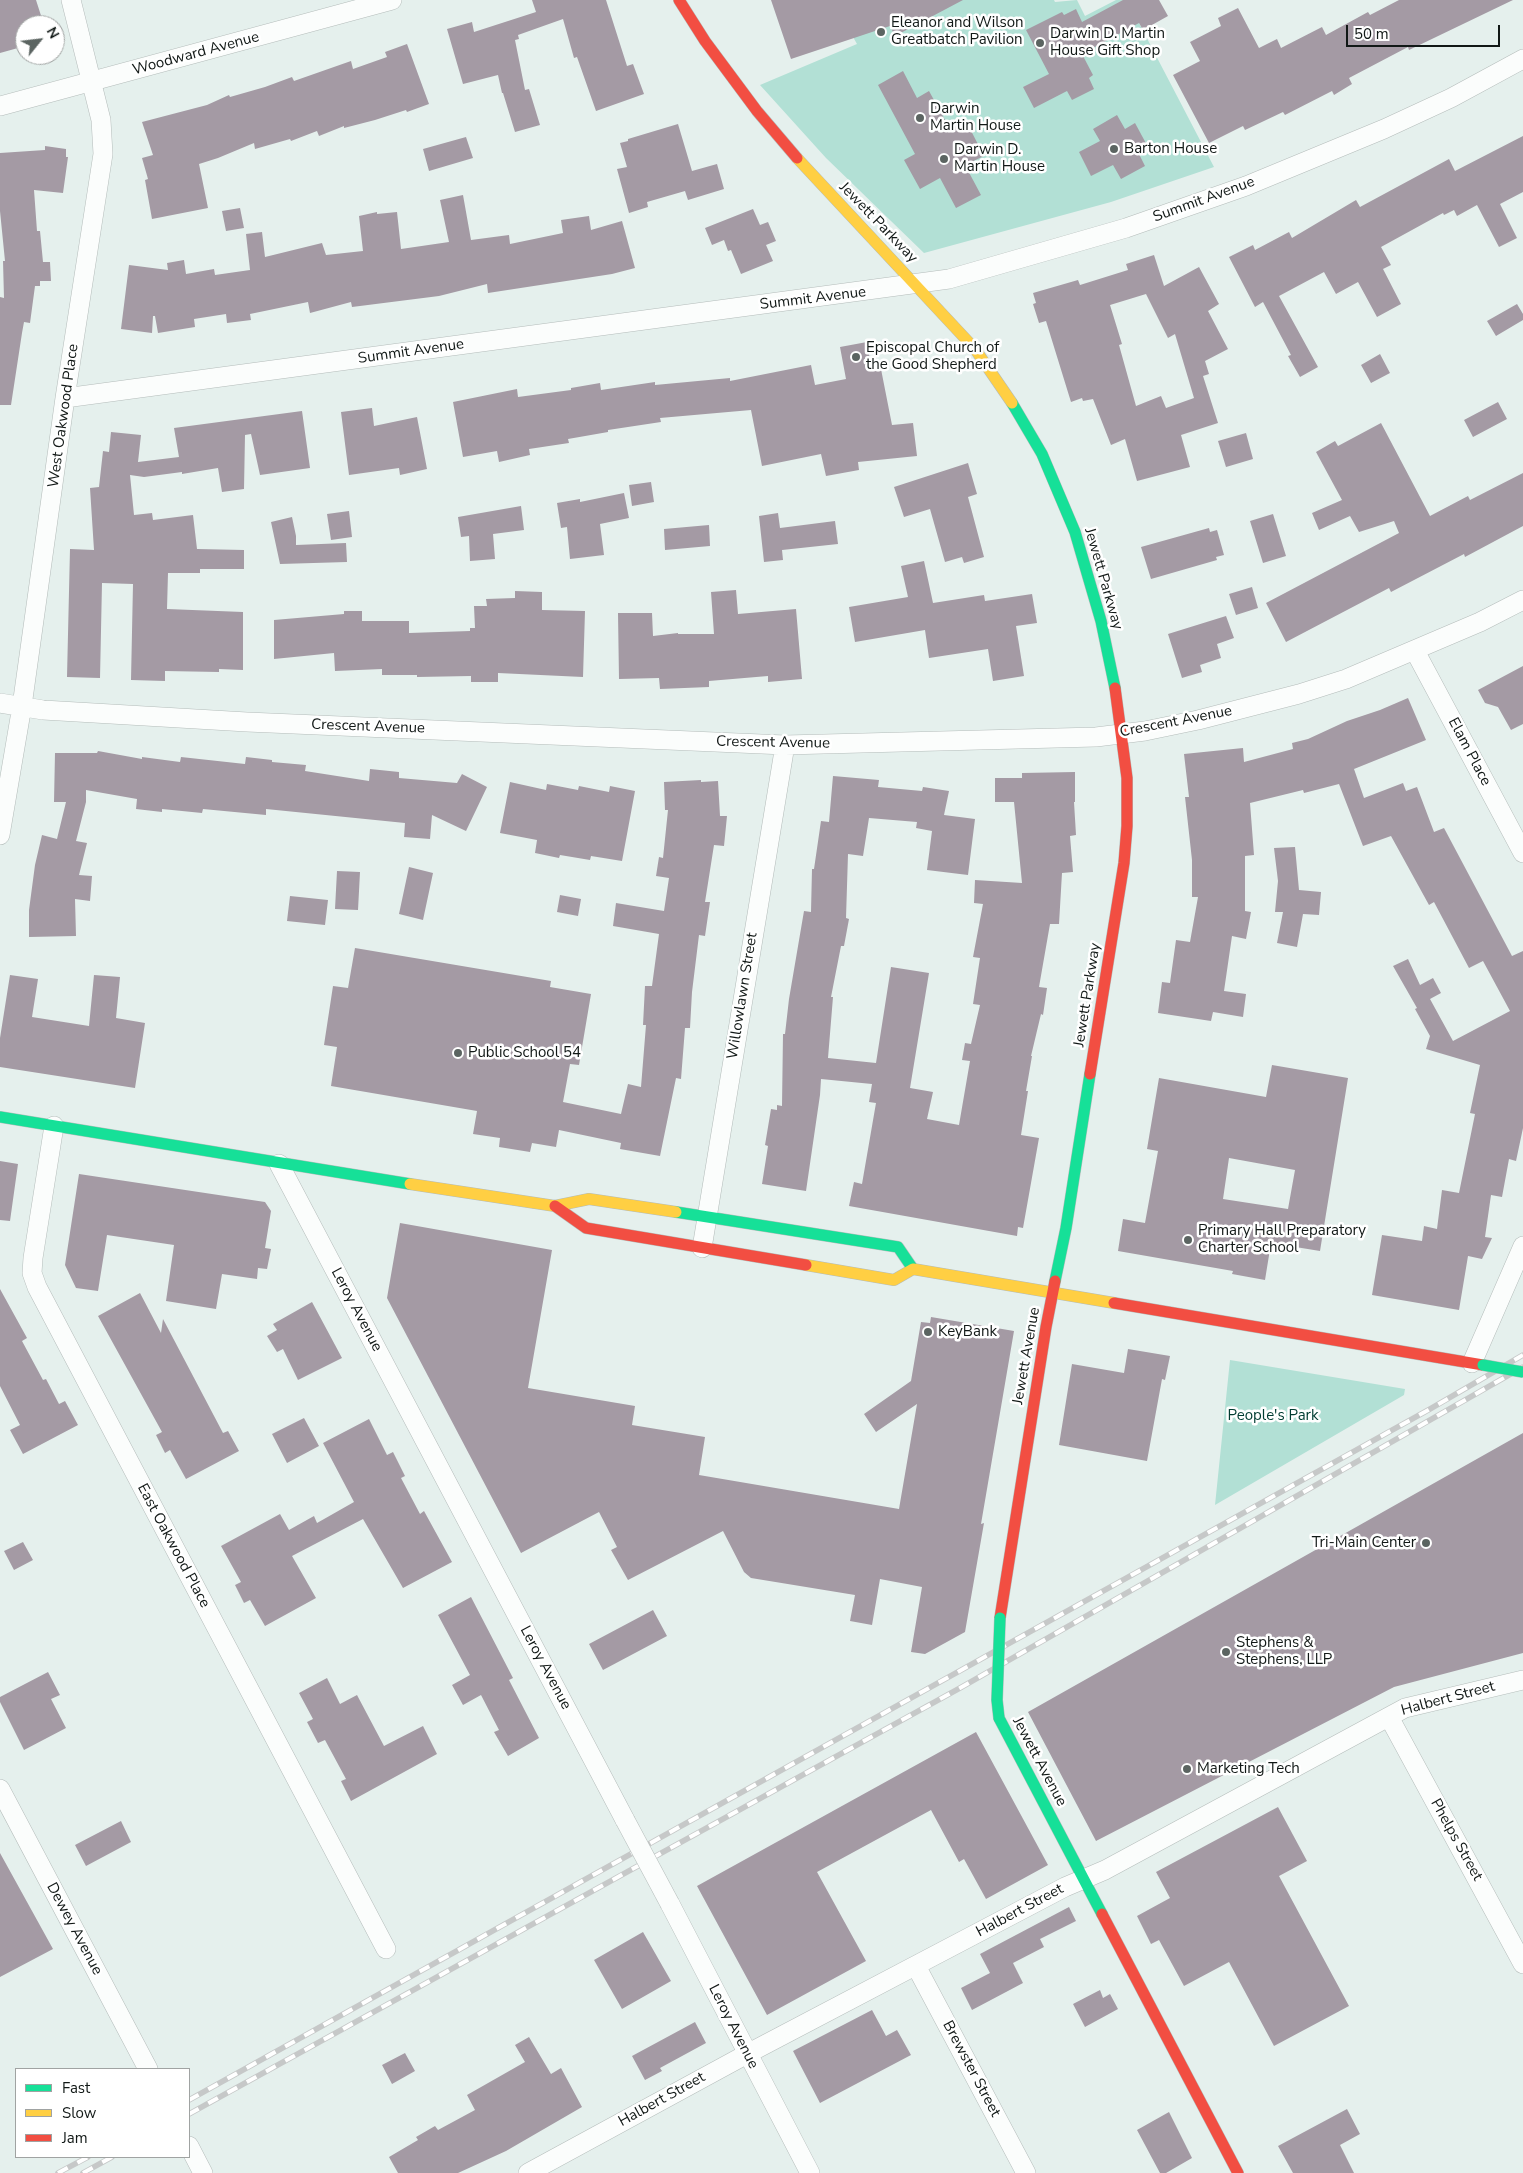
<!DOCTYPE html>
<html>
<head>
<meta charset="utf-8">
<style>
  body { margin:0 }
  #map { position:relative; width:1523px; height:2173px; overflow:hidden; background:#e5f0ed; font-family:"Nunito Sans",sans-serif }
  canvas { display:block }
  .legend { position:absolute; left:15px; top:2068px; width:175px; height:90px; box-sizing:border-box; background:#fff; border:1px solid #a0a3a2; margin:0; padding:6px 9px; list-style:none; font-size:15px; color:#111816 }
  .legend li { display:flex; align-items:center; gap:10px; height:25px }
  .legend b { width:25px; border:1px solid #a0a3a2 }
  .north { position:absolute; left:15px; top:15px; width:50px; height:50px; box-sizing:border-box; background:#fff; border:1px solid #a0a3a2; border-radius:50%; rotate:61deg; font-size:14px; font-weight:700; line-height:20px; text-align:center; color:#111816 }
  .north::after { content:''; display:block; margin:auto; width:18px; height:22px; background:#5b6461; clip-path:polygon(50% 0,100% 100%,50% 72%,0 100%) }
  .scale { position:absolute; left:1346px; top:25px; width:154px; height:22px; box-sizing:border-box; border:2px solid #111816; border-top:0; padding-left:6px; font-size:15px; line-height:18px; white-space:nowrap; color:#111816; -webkit-text-stroke:4px #fff; paint-order:stroke }
</style>
</head>
<body>
<div id="map">
<canvas width="1523" height="2173"></canvas>
<ul class="legend">
<li><b style="height:6px;background:#16e098"></b>Fast</li>
<li><b style="height:6px;background:#ffcf43"></b>Slow</li>
<li><b style="height:6px;background:#f24e42"></b>Jam</li>
</ul>
<div class="north">N</div>
<div class="scale">50 m</div>
</div>
<script>
const c = document.querySelector('canvas').getContext('2d');
c.lineJoin = 'round';
function fillPath(path, color) { c.fillStyle = color; c.fill(path, 'evenodd'); }
const shape = rows => new Path2D(rows.map(r => 'M' + r).join(''));
function stroke(path, color, width, dash) { c.strokeStyle = color; c.lineWidth = width; c.lineCap = dash ? 'butt' : 'round'; c.setLineDash(dash || []); c.stroke(path); }
function write(font, color, halo, rows, align = 'center') {
  c.font = font + ' "Nunito Sans",sans-serif'; c.lineWidth = 5; c.setLineDash([]); c.textBaseline = 'middle'; c.strokeStyle = halo; c.fillStyle = color; for (const [text, x, y, turn = 0] of rows) {
    c.save(); c.translate(x, y); c.rotate((+turn || 0) * Math.PI / 180); c.textAlign = isNaN(turn) ? turn : align; if (halo) c.strokeText(text, 0, 0); c.fillText(text, 0, 0); c.restore();
  }
}
const green = shape([
  [832,0,1054,0,1055,2,1077,0,1085,16,1116,0,1127,0,1214,167,1111,202,924,253,826,158,760,85,857,44],
  [1230,1360,1405,1389,1404,1395,1215,1505]
]);
const building = shape([
  [0,0,36,0,44,25,25,25,25,41,16,43,18,48,0,53],
  [532,0,606,0,627,66,633,64,644,94,596,111,577,57,574,58,563,19,518,35,519,39,515,40,525,90,529,89,540,125,515,132,503,93,502,93,498,75,463,84,447,29,472,22,474,32,536,12],
  [771,0,963,0,895,36,890,26,791,59],
  [1123,0,1159,0,1168,16,1143,30,1139,23,1082,54,1093,75,1089,78,1094,89,1072,100,1067,91,1034,108,1023,87,1049,74,1026,30,1062,12,1064,15,1076,9,1082,22],
  [1399,0,1513,0,1409,50,1408,47,1349,78,1352,84,1334,95,1332,91,1285,115,1283,112,1245,130,1243,126,1209,143,1173,75,1200,61,1190,42,1221,26,1218,18,1238,8,1259,48,1277,39,1281,48,1322,27,1326,35,1368,12,1370,15],
  [407,44,429,104,407,112,406,110,375,120,344,128,344,126,319,136,317,131,291,141,290,139,255,149,254,143,218,158,199,164,208,208,152,219,145,180,148,179,142,158,153,155,142,122,207,105,229,95,230,97,265,87,292,77,294,81,351,61,353,69,387,57,385,52],
  [903,71,917,98,929,91,950,129,966,121,984,156,965,165,981,195,956,208,940,178,920,189,904,160,915,154,878,85],
  [1117,115,1125,129,1135,123,1148,147,1138,152,1145,166,1121,179,1113,165,1091,176,1079,152,1100,141,1093,129],
  [678,124,692,171,717,164,724,189,688,200,685,191,647,202,648,207,629,213,617,169,627,167,620,143,628,141,628,139],
  [1523,136,1523,192,1500,204,1517,238,1499,247,1477,205,1457,216,1454,210,1444,215,1443,213,1381,247,1391,265,1383,269,1401,304,1377,317,1358,282,1336,294,1324,272,1279,296,1318,367,1300,377,1288,356,1291,355,1263,302,1255,307,1229,257,1253,245,1255,250,1289,232,1292,238,1356,200,1360,207,1449,159,1455,171],
  [466,137,473,158,429,171,423,149],
  [45,146,66,149,66,157,68,157,63,193,34,190,37,231,40,231,43,262,50,262,51,281,40,281,40,286,35,286,30,323,24,322,22,333,11,405,0,405,0,297,4,298,3,261,5,261,0,211,0,153,45,150],
  [463,195,471,240,509,235,510,244,563,233,561,220,589,216,591,230,622,221,635,268,612,274,488,293,487,284,439,296,352,307,351,302,310,313,308,302,250,314,251,320,227,323,226,314,194,319,195,327,158,333,155,316,153,316,152,333,121,329,129,265,168,270,167,263,184,260,186,274,214,269,215,275,250,270,246,234,262,232,265,257,322,243,326,255,363,251,359,216,377,212,377,214,397,212,401,249,449,242,440,200],
  [240,208,244,228,226,231,222,211],
  [753,209,760,225,768,222,776,241,766,245,773,261,741,274,731,250,728,251,724,240,712,245,705,228],
  [1154,255,1164,286,1199,267,1219,304,1208,311,1228,349,1205,361,1209,374,1203,376,1218,423,1181,435,1190,467,1137,481,1125,439,1111,445,1093,399,1083,401,1082,398,1071,402,1046,321,1039,323,1033,304,1036,303,1033,293,1078,280,1080,285,1128,270,1126,264],
  [1146,294,1168,338,1175,334,1194,398,1166,408,1161,396,1136,406,1119,345,1122,344,1110,305],
  [1517,304,1523,314,1523,320,1496,336,1487,321],
  [867,342,871,366,880,364,892,425,913,423,917,456,858,462,859,470,826,476,821,454,762,466,751,410,660,418,661,422,608,430,608,432,568,439,569,443,529,449,530,455,499,462,497,451,463,457,453,402,517,389,518,397,571,390,571,388,600,383,601,390,655,382,655,385,730,378,730,381,811,365,815,385,846,379,840,347],
  [1380,354,1390,373,1371,383,1361,365],
  [1498,402,1507,419,1473,437,1464,420],
  [372,408,374,426,417,417,427,469,400,475,399,468,349,475,341,412],
  [302,411,310,468,260,475,251,434,245,435,244,489,222,492,218,468,182,474,182,472,144,477,130,475,134,515,152,513,153,520,193,515,197,549,244,550,244,569,200,569,200,573,168,573,167,609,243,612,243,670,219,669,219,672,165,671,165,681,131,680,133,584,102,583,100,678,67,677,70,549,94,550,90,488,99,487,103,451,109,452,111,432,141,435,138,462,179,457,174,428],
  [1381,423,1430,516,1468,496,1470,500,1523,473,1523,526,1465,557,1464,554,1391,592,1389,588,1286,642,1266,603,1399,533,1394,521,1359,532,1350,516,1319,530,1312,513,1342,500,1316,452,1335,441,1338,446],
  [1246,433,1253,459,1226,467,1218,441],
  [968,463,977,494,968,497,984,557,964,563,962,557,945,562,930,509,904,517,894,487],
  [651,482,654,502,632,506,629,485],
  [624,493,629,518,600,524,604,555,570,559,567,527,561,528,557,503,580,499,580,502],
  [521,506,524,530,493,534,495,559,470,561,469,536,461,537,458,517],
  [349,511,352,537,331,540,327,514],
  [778,513,780,528,835,521,838,544,782,550,783,560,764,562,759,516],
  [1273,514,1286,556,1263,563,1250,521],
  [292,517,296,536,296,545,346,543,347,562,280,564,271,522],
  [709,525,710,546,665,550,664,529],
  [1209,528,1210,532,1217,530,1224,555,1216,557,1217,560,1151,579,1141,547],
  [924,561,933,603,984,595,985,601,1032,594,1037,623,1016,626,1024,676,993,681,988,649,929,658,925,630,855,642,849,607,908,597,901,566],
  [1252,587,1258,608,1236,615,1229,594],
  [736,590,738,614,796,609,802,679,768,682,768,676,709,681,709,687,660,689,659,678,619,679,618,613,652,613,653,636,678,633,678,634,714,634,711,592],
  [515,591,542,592,542,610,585,611,583,677,498,673,498,682,471,682,471,676,417,677,417,675,382,675,382,669,335,671,334,653,274,659,274,620,344,614,344,611,362,611,362,621,409,621,409,633,470,631,470,628,475,628,474,606,487,606,486,599,515,598],
  [1226,616,1234,638,1217,644,1221,658,1200,665,1202,672,1182,678,1168,634],
  [1523,666,1523,724,1511,730,1498,707,1485,703,1478,690],
  [1408,698,1426,740,1354,769,1364,798,1403,783,1406,791,1417,787,1434,832,1444,828,1512,956,1523,951,1523,1128,1516,1161,1509,1159,1502,1197,1491,1195,1485,1237,1492,1238,1482,1259,1468,1256,1459,1310,1372,1295,1382,1235,1422,1241,1424,1226,1437,1229,1442,1190,1459,1193,1475,1114,1470,1113,1480,1065,1426,1049,1430,1036,1415,1009,1417,1008,1393,966,1408,959,1420,985,1433,978,1441,993,1430,999,1453,1041,1510,1011,1483,961,1469,968,1434,902,1429,905,1391,836,1363,846,1339,784,1304,793,1303,790,1250,803,1254,855,1245,856,1245,911,1251,912,1246,939,1232,936,1224,991,1246,994,1243,1017,1213,1012,1211,1021,1158,1013,1162,982,1170,983,1176,940,1190,942,1198,897,1192,897,1192,860,1185,797,1189,797,1184,754,1243,748,1244,762,1293,749,1292,743,1308,739,1347,721,1380,710],
  [98,751,142,759,142,757,180,762,181,757,245,764,246,757,272,760,272,762,306,765,305,771,369,781,370,769,399,772,399,778,457,783,462,774,487,787,466,831,432,815,430,839,404,837,405,823,266,809,266,815,203,809,202,813,162,809,162,812,136,809,137,799,86,790,86,802,76,841,87,843,79,875,92,876,90,901,75,899,76,936,29,937,29,910,35,865,42,835,57,839,66,802,54,802,55,753,97,753],
  [1075,772,1075,802,1074,802,1076,835,1070,836,1073,872,1062,873,1059,924,1050,924,1039,987,1047,988,1043,1015,1041,1014,1031,1056,1032,1056,1026,1091,1028,1091,1021,1135,1039,1138,1023,1228,1018,1227,1017,1236,849,1206,854,1182,862,1184,876,1103,869,1102,872,1084,821,1079,820,1095,806,1191,762,1184,768,1146,765,1145,771,1109,777,1110,777,1105,782,1106,783,1034,785,1034,789,999,804,911,811,912,812,869,814,869,821,821,829,822,833,776,879,780,878,787,922,791,923,787,949,791,944,815,975,819,968,875,927,870,932,831,916,828,917,822,869,818,863,856,848,854,846,918,849,919,844,946,841,946,831,997,833,997,828,1058,876,1063,891,967,929,973,910,1088,933,1092,927,1119,959,1125,970,1061,962,1060,965,1043,971,1044,980,1005,973,1004,980,958,973,957,983,904,974,903,975,880,1022,883,1014,802,995,802,995,778,1022,778,1022,773],
  [701,780,701,782,718,781,720,816,727,816,724,846,714,845,705,902,710,902,705,936,699,935,692,992,690,1028,685,1028,681,1079,676,1078,660,1156,620,1149,621,1143,559,1130,556,1147,532,1143,530,1152,499,1147,500,1138,473,1134,477,1111,331,1086,337,1047,324,1045,333,986,348,988,355,948,551,981,550,987,591,994,579,1065,570,1064,563,1102,621,1114,628,1084,641,1087,646,1025,643,1025,645,986,652,986,659,934,613,926,616,903,664,911,669,878,656,876,659,857,663,858,668,810,665,810,664,782],
  [510,782,546,790,547,784,578,790,579,786,609,792,610,786,635,791,622,861,591,856,590,860,560,855,559,858,535,853,537,840,500,833],
  [1295,847,1299,890,1321,892,1319,915,1303,914,1297,947,1277,943,1283,912,1275,912,1278,881,1274,848],
  [409,867,433,873,423,920,399,914],
  [337,871,360,872,358,910,335,909],
  [560,895,581,899,578,916,557,912],
  [290,896,328,900,325,925,287,921],
  [10,975,38,979,32,1017,89,1026,94,975,120,977,116,1018,145,1023,135,1088,0,1067,0,1038],
  [1272,1065,1348,1078,1320,1251,1271,1243,1265,1280,1232,1274,1233,1271,1118,1251,1123,1219,1145,1223,1158,1151,1147,1149,1159,1078,1266,1097],
  [1229,1158,1295,1170,1288,1209,1223,1199],
  [0,1161,18,1164,10,1221,0,1220],
  [79,1174,265,1202,271,1211,265,1248,271,1249,267,1269,258,1268,257,1279,222,1274,216,1309,166,1301,174,1245,107,1235,98,1291,76,1288,65,1265],
  [400,1223,552,1250,528,1388,635,1406,632,1425,705,1437,699,1475,899,1509,917,1404,876,1432,864,1414,911,1381,921,1322,930,1323,931,1317,1014,1331,981,1524,984,1523,965,1632,925,1654,911,1652,922,1587,880,1579,872,1625,850,1621,855,1595,751,1578,744,1572,723,1531,628,1580,611,1550,617,1547,599,1512,521,1553,387,1298],
  [0,1289,27,1338,22,1341,43,1380,46,1379,59,1404,65,1401,78,1425,23,1454,10,1430,20,1425,0,1386],
  [140,1293,161,1333,163,1319,223,1433,228,1431,239,1451,186,1479,170,1450,165,1453,156,1435,162,1432,98,1316],
  [312,1302,342,1358,298,1380,283,1349,277,1352,267,1336,277,1330,273,1324],
  [1128,1349,1170,1356,1165,1380,1162,1379,1147,1461,1059,1445,1072,1364,1124,1373],
  [304,1418,319,1446,287,1463,272,1434],
  [369,1419,387,1455,393,1452,405,1476,401,1478,420,1514,424,1511,452,1562,403,1588,363,1519,292,1556,316,1598,265,1626,250,1600,244,1603,235,1585,241,1582,221,1546,280,1514,289,1530,314,1516,317,1523,354,1502,323,1443],
  [1523,1433,1523,1653,1394,1687,1096,1841,1028,1712],
  [23,1542,33,1560,14,1570,4,1551],
  [471,1597,513,1678,509,1680,539,1738,508,1756,494,1732,499,1730,481,1695,463,1705,452,1685,470,1675,438,1615],
  [653,1610,667,1636,603,1670,589,1644],
  [48,1672,60,1695,51,1699,66,1728,24,1750,0,1702,0,1697],
  [327,1678,340,1704,357,1695,384,1746,423,1726,437,1754,351,1801,341,1781,346,1779,325,1740,318,1743,307,1722,313,1719,299,1693],
  [976,1732,1048,1865,986,1899,964,1859,959,1862,931,1810,817,1872,866,1961,767,2015,697,1886],
  [1278,1807,1307,1861,1279,1876,1349,2006,1274,2046,1229,1962,1184,1986,1159,1940,1151,1944,1137,1916,1170,1898,1156,1872],
  [121,1821,131,1842,86,1866,75,1845],
  [0,1853,53,1949,0,1977],
  [1069,1907,1076,1921,1040,1939,1044,1947,1013,1963,1023,1983,972,2010,961,1988,990,1973,980,1954],
  [643,1932,671,1981,622,2009,594,1960],
  [1100,1990,1103,1998,1110,1994,1118,2009,1085,2027,1073,2004],
  [872,2010,886,2036,897,2030,911,2055,820,2103,793,2051],
  [695,2022,706,2043,660,2068,662,2071,645,2080,632,2056],
  [529,2037,551,2074,561,2068,582,2107,506,2151,458,2173,398,2173,389,2157,418,2140,416,2137,435,2126,438,2130,475,2110,467,2095,525,2062,515,2045],
  [405,2053,415,2071,392,2084,382,2065],
  [1347,2109,1360,2134,1340,2145,1354,2173,1293,2173,1278,2146],
  [1169,2112,1192,2158,1166,2173,1160,2173,1137,2130]
]);
const street = shape([
  [0,106,392,0],
  [65,398,949,279,1126,228,1246,186,1384,129,1451,98,1523,59],
  [1415,651,1523,853],
  [0,703,43,710,247,722,785,745,1096,737,1145,731,1198,720,1299,694,1346,679,1480,622,1523,600],
  [0,835,22,706,65,398,103,154,101,120,71,0],
  [54,1126,33,1258,32,1273,37,1287,386,1949],
  [279,1164,625,1820],
  [702,1248,785,745],
  [1472,1363,1523,1246],
  [1389,1717,1523,1964],
  [0,1789,148,2069],
  [670,1904,810,2173],
  [916,1966,1026,2173],
  [189,2146,203,2173],
  [528,2173,747,2054,1065,1887,1105,1870,1405,1708,1523,1680]
]);
const fast = shape([
  [1012,403,1042,454,1075,532,1101,621,1115,688],
  [0,1117,410,1184],
  [676,1212,898,1247,913,1269],
  [1055,1281,1066,1228,1090,1074],
  [999,1718,1102,1914]
]);
const slow = shape([
  [797,158,975,349,1012,403],
  [410,1184,555,1206,589,1199,676,1212],
  [806,1265,894,1280,913,1269,1114,1303]
]);
const jam = shape([
  [679,0,705,41,757,111,797,158],
  [1090,1074,1124,863,1127,826,1127,778,1115,688],
  [555,1206,586,1228,806,1265],
  [1114,1303,1483,1365],
  [1000,1618,1046,1327,1055,1281],
  [1102,1914,1238,2173]
]);
const rail = shape([
  [189,2100,1430,1409,1523,1355],
  [189,2114,960,1688,1523,1367],
  [58,2173,88,2157],
  [83,2173,112,2157]
]);
const streetBridge = shape([
  [625,1820,670,1904]
]);
const fastBridge = shape([
  [1483,1365,1523,1372],
  [999,1718,997,1700,1000,1618]
]);
const markers = [
  [881,32,5,"#5b6461"],
  [1040,43,5,"#5b6461"],
  [920,118,5,"#5b6461"],
  [1114,149,5,"#5b6461"],
  [944,159,5,"#5b6461"],
  [856,357,5,"#5b6461"],
  [458,1053,5,"#5b6461"],
  [1188,1240,5,"#5b6461"],
  [928,1332,5,"#5b6461"],
  [1426,1543,5,"#5b6461"],
  [1226,1652,5,"#5b6461"],
  [1187,1769,5,"#5b6461"]
];
const poiNames = [
  ["Eleanor and Wilson",891,23],
  ["Greatbatch Pavilion",891,40],
  ["Darwin D. Martin",1050,34],
  ["House Gift Shop",1050,51],
  ["Darwin",930,109],
  ["Martin House",930,126],
  ["Barton House",1124,149],
  ["Darwin D.",954,150],
  ["Martin House",954,167],
  ["Episcopal Church of",866,348],
  ["the Good Shepherd",866,365],
  ["Public School 54",468,1053],
  ["Primary Hall Preparatory",1198,1231],
  ["Charter School",1198,1248],
  ["KeyBank",938,1332],
  ["Tri-Main Center",1416,1543,"right"],
  ["Stephens &",1236,1643],
  ["Stephens, LLP",1236,1660],
  ["Marketing Tech",1197,1769]
];
const streetNames = [
  ["Woodward Avenue",196,54,-15],
  ["Summit Avenue",1204,200,-20],
  ["Jewett Parkway",878,223,46],
  ["Summit Avenue",813,299,-7],
  ["Summit Avenue",411,352,-8],
  ["West Oakwood Place",64,416,-82],
  ["Jewett Parkway",1103,579,74],
  ["Crescent Avenue",1176,722,-11],
  ["Crescent Avenue",368,727,2],
  ["Crescent Avenue",773,743,1],
  ["Elam Place",1469,752,62],
  ["Jewett Parkway",1088,995,-81],
  ["Willowlawn Street",743,996,-81],
  ["Leroy Avenue",356,1310,62],
  ["Jewett Avenue",1027,1356,-80],
  ["East Oakwood Place",173,1546,62],
  ["Leroy Avenue",545,1668,62],
  ["Halbert Street",1448,1699,-15],
  ["Jewett Avenue",1039,1762,62],
  ["Phelps Street",1456,1840,61],
  ["Halbert Street",1020,1911,-28],
  ["Dewey Avenue",74,1929,62],
  ["Leroy Avenue",733,2027,63],
  ["Brewster Street",971,2069,62],
  ["Halbert Street",662,2100,-29]
];
const parkNames = [
  ["People's Park",1273,1416]
];
fillPath(green, '#b2e0d5');
fillPath(building, '#a49aa4');
stroke(street, '#b4bcba', 20);
stroke(fast, '#b4bcba', 12);
stroke(slow, '#b4bcba', 12);
stroke(jam, '#b4bcba', 12);
stroke(street, '#fbfdfc', 19);
stroke(fast, '#16e098', 11);
stroke(slow, '#ffcf43', 11);
stroke(jam, '#f24e42', 11);
stroke(rail, '#c6c8c8', 5.5);
stroke(rail, '#fff', 4, [11]);
stroke(streetBridge, '#b4bcba', 20, []);
stroke(fastBridge, '#b4bcba', 12, []);
stroke(streetBridge, '#fbfdfc', 19);
stroke(fastBridge, '#16e098', 11);
for (const [x, y, r, color] of markers) { const dot = new Path2D(); dot.arc(x, y, r, 0, 2 * Math.PI); c.fillStyle = color; c.fill(dot); stroke(dot, '#fff', 2); }
write('15px', '#111816', '#fff', poiNames, 'left');
write('15px', '#111816', '#fff', streetNames);
write('15px', '#003c31', '#fff', parkNames);
</script>
</body>
</html>
